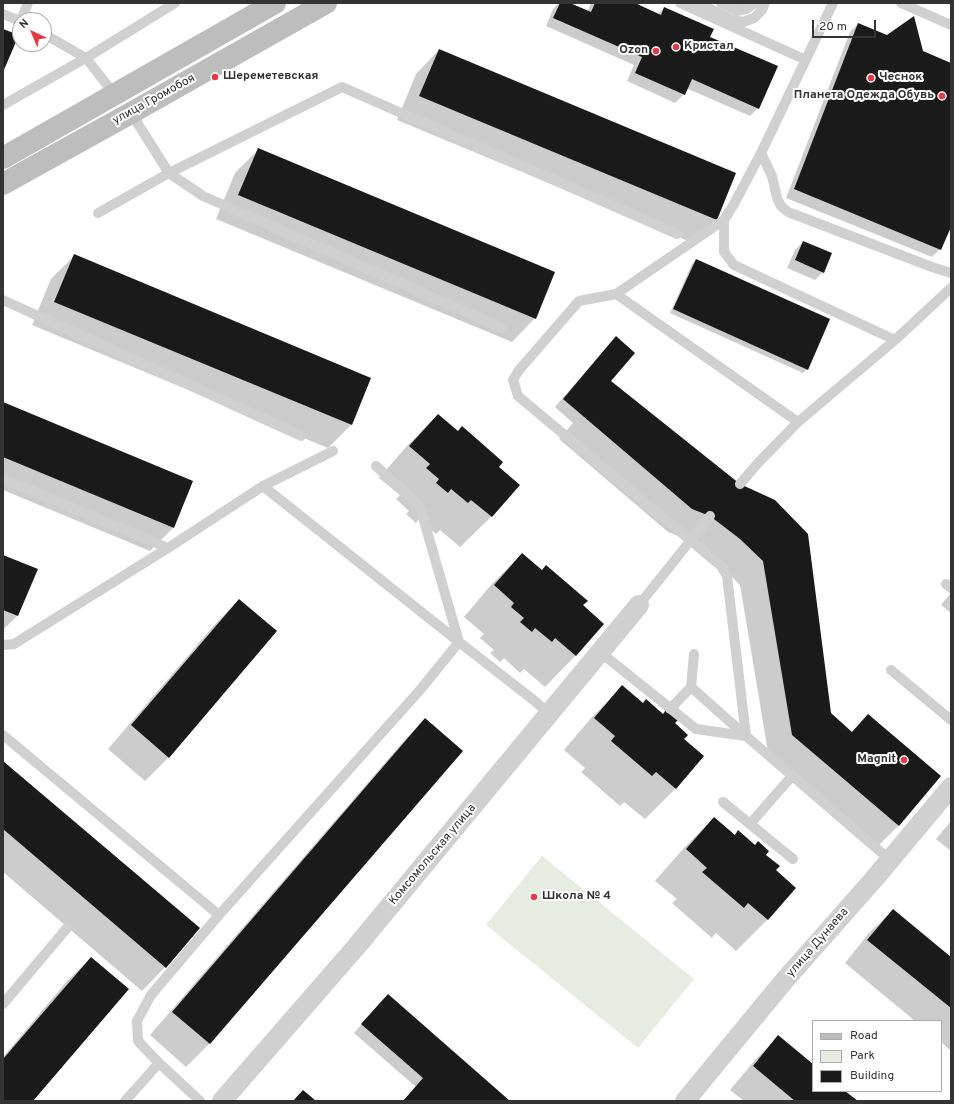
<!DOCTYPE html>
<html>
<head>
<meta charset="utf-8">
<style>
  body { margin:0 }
  #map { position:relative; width:954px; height:1104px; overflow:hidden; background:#fff; font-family:Overpass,sans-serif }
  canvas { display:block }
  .frame { position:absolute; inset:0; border:4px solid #333; pointer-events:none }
  .legend { position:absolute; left:812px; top:1020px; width:130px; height:72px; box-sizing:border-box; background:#fff; border:1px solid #adadad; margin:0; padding:5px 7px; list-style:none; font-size:12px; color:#333 }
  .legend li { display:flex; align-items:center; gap:8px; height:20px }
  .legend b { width:20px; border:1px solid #adadad }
  .north { position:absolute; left:12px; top:12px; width:40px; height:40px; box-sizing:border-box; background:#fff; border:1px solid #adadad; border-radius:50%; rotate:316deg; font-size:11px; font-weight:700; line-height:16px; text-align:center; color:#333 }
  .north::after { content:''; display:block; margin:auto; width:14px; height:18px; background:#e63946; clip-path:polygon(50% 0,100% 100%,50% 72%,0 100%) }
  .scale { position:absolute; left:812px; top:20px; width:64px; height:18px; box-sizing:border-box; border:2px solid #333; border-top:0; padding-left:5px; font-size:12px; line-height:14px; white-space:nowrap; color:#333; -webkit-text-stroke:3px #fff; paint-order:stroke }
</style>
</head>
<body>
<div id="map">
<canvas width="954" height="1104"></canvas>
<div class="frame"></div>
<ul class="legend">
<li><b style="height:5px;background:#bdbdbd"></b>Road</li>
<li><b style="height:11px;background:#e6ecdf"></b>Park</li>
<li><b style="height:11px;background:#1a1a1a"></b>Building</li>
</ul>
<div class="north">N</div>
<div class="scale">20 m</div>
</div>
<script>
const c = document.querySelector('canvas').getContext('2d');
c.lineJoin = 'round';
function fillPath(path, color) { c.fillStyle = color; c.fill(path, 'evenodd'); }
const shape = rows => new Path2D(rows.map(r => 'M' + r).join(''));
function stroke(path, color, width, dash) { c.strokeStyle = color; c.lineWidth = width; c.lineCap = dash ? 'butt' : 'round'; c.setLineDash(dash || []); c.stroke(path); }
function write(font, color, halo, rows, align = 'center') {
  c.font = font + ' Overpass,sans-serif'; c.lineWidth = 4; c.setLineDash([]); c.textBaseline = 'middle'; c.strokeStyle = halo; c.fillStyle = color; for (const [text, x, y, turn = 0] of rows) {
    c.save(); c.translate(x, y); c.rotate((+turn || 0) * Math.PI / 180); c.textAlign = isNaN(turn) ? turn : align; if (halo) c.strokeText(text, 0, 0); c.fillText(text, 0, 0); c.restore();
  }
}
const green = shape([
  [542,856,694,979,638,1048,486,925]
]);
const shadow = shape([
  [559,3,568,3,587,12,591,3,632,3,658,14,664,8,709,37,758,108,750,116,686,88,684,94,675,103,627,81,634,65,546,26,553,9],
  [716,3,750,3,739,14],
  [858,24,951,64,951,224,940,249,932,257,786,198,850,32],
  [439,50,716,219,693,243,397,120,416,74],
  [258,150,535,318,512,342,216,219,235,173],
  [803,242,823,272,815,280,787,268,795,250],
  [74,256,370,379,351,425,328,448,32,325,51,279],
  [696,260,807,369,803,373,670,313,692,264],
  [608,346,609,381,740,485,830,714,923,796,898,826,875,849,769,758,740,585,717,562,686,539,668,532,559,439,573,423,555,407],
  [3,403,173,528,150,551,3,490],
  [438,415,519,485,491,517,460,547,440,530,436,534,419,519,416,523,406,514,409,511,396,499,400,495,379,478,407,446],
  [522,554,603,624,575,656,545,687,524,669,520,673,504,658,500,662,490,653,494,650,480,638,484,634,464,617,491,585],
  [3,556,17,616,3,630],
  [951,593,951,613,941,605],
  [239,600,169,757,145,781,108,749,216,623],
  [622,687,703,757,675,789,645,819,624,802,620,806,581,772,585,768,564,750,591,718],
  [425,719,462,751,209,1044,186,1067,150,1035,402,743],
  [3,762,198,928,165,967,142,991,3,872],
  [714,818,734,836,765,855,775,870,795,888,767,920,736,951,716,933,712,938,672,903,677,899,655,881,683,849],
  [951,821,951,851,936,839],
  [893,910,951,958,951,1051,941,1042,941,1021,915,1021,845,963,869,933],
  [91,958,32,1101,3,1101,3,1057,67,981],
  [380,1003,508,1101,403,1101,416,1087,354,1033],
  [778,1037,813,1066,813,1091,844,1091,856,1101,744,1101,730,1090,755,1060]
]);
const building = shape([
  [560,3,570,3,591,12,595,3,635,3,661,15,664,7,714,29,710,37,778,66,759,109,692,79,685,95,635,73,642,57,553,18],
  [914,16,923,51,951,63,951,227,941,250,794,189,858,23,887,35],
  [3,29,19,35,3,72],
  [439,49,736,173,717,220,419,96],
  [258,148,555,272,536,319,238,195],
  [803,241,832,253,824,273,795,260],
  [74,254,371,378,352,425,54,302],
  [696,259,830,319,808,370,673,309],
  [616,336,635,353,611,381,740,484,775,500,808,534,831,713,852,732,868,714,941,776,899,826,792,735,763,561,740,539,710,516,692,509,563,399],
  [3,402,193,481,174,528,3,457],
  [438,414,458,431,462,426,503,462,499,467,520,485,492,517,471,500,468,503,451,489,448,493,436,483,439,479,426,468,430,464,409,446],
  [522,553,542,570,546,565,588,601,583,605,604,624,576,656,555,638,552,642,535,628,532,632,520,622,524,618,511,607,514,603,494,585],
  [3,555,38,569,18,616,3,610],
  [239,599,277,631,169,758,131,725],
  [622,685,643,703,646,699,663,714,666,710,678,720,675,723,688,735,684,739,704,756,676,789,656,772,652,776,611,741,615,736,594,718],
  [425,718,463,751,210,1044,172,1012],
  [3,761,200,928,166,968,3,829],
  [714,817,735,835,738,830,755,845,758,841,769,851,766,855,780,866,776,870,796,888,768,920,748,903,744,908,702,872,707,868,686,849],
  [893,909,951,957,951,1008,867,940],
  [91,957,129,989,33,1101,3,1101,3,1059],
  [388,994,510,1101,403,1101,423,1078,361,1024],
  [778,1035,813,1064,813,1091,845,1091,858,1101,795,1101,753,1066],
  [303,1090,316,1101,293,1101]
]);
const service = shape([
  [680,3,806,60],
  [698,3,733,20,743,22,754,18,762,10,765,3],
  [721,3,738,11,746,9,755,3],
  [833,3,761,153,734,204,724,220,616,294,579,301,519,370,513,380,518,396,721,566,727,576,746,736,890,860],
  [901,3,951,25],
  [3,14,20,21],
  [21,20,28,3],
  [44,34,86,58,115,95],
  [3,105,86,58,175,3],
  [131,113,169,173,203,196,502,328],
  [761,153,772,176,777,198,781,206,788,212,932,267,951,273],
  [98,213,169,173,342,87,677,234],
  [724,220,724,252,734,265,895,340],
  [616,294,798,422,758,463,740,484],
  [3,300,301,436],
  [798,422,895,340,951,288],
  [376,466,420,507,459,642,536,702,549,714],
  [3,479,168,548],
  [946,584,951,588],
  [639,605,710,516],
  [3,645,14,644,168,548,263,486,333,451],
  [600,652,696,729,746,736],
  [891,670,951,720],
  [691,687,746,736],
  [670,709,691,687,694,654],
  [3,735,219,915],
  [723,802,750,824,792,776],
  [750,824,793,859],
  [3,1004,67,928],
  [125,1101,159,1063],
  [200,1101,159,1063,138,1041,137,1021,151,995,219,915,420,690,459,642,263,486]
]);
const minor = shape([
  [222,1101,356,947,639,605],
  [685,1101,784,981,874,879,951,787]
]);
const secondary = shape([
  [3,158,275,3],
  [3,184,131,113,326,3]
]);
const markers = [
  [676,47,4,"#e63946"],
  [656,51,4,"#e63946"],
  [215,77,4,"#e63946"],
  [871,78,4,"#e63946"],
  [942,96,4,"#e63946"],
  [904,760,4,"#e63946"],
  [534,897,4,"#e63946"]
];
const poiNames = [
  ["Кристал",684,47],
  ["Ozon",648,51,"right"],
  ["Шереметевская",223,77],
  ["Чеснок",879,78],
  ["Планета Одежда Обувь",934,96,"right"],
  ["Magnit",896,760,"right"],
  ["Школа № 4",542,897]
];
const streetNames = [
  ["улица Громобоя",154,100,-29],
  ["Комсомольская улица",433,855,-50],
  ["улица Дунаева",818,943,-49]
];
fillPath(green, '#e6ecdf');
fillPath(shadow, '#0003');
fillPath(building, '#1a1a1a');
stroke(service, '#d0d0d0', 10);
stroke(minor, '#d0d0d0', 20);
stroke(secondary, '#bdbdbd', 22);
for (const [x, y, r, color] of markers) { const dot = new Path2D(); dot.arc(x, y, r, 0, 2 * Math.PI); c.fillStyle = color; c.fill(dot); stroke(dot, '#fff', 1.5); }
write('bold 12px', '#333', '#fff', poiNames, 'left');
write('12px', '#333', '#fff', streetNames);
</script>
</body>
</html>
